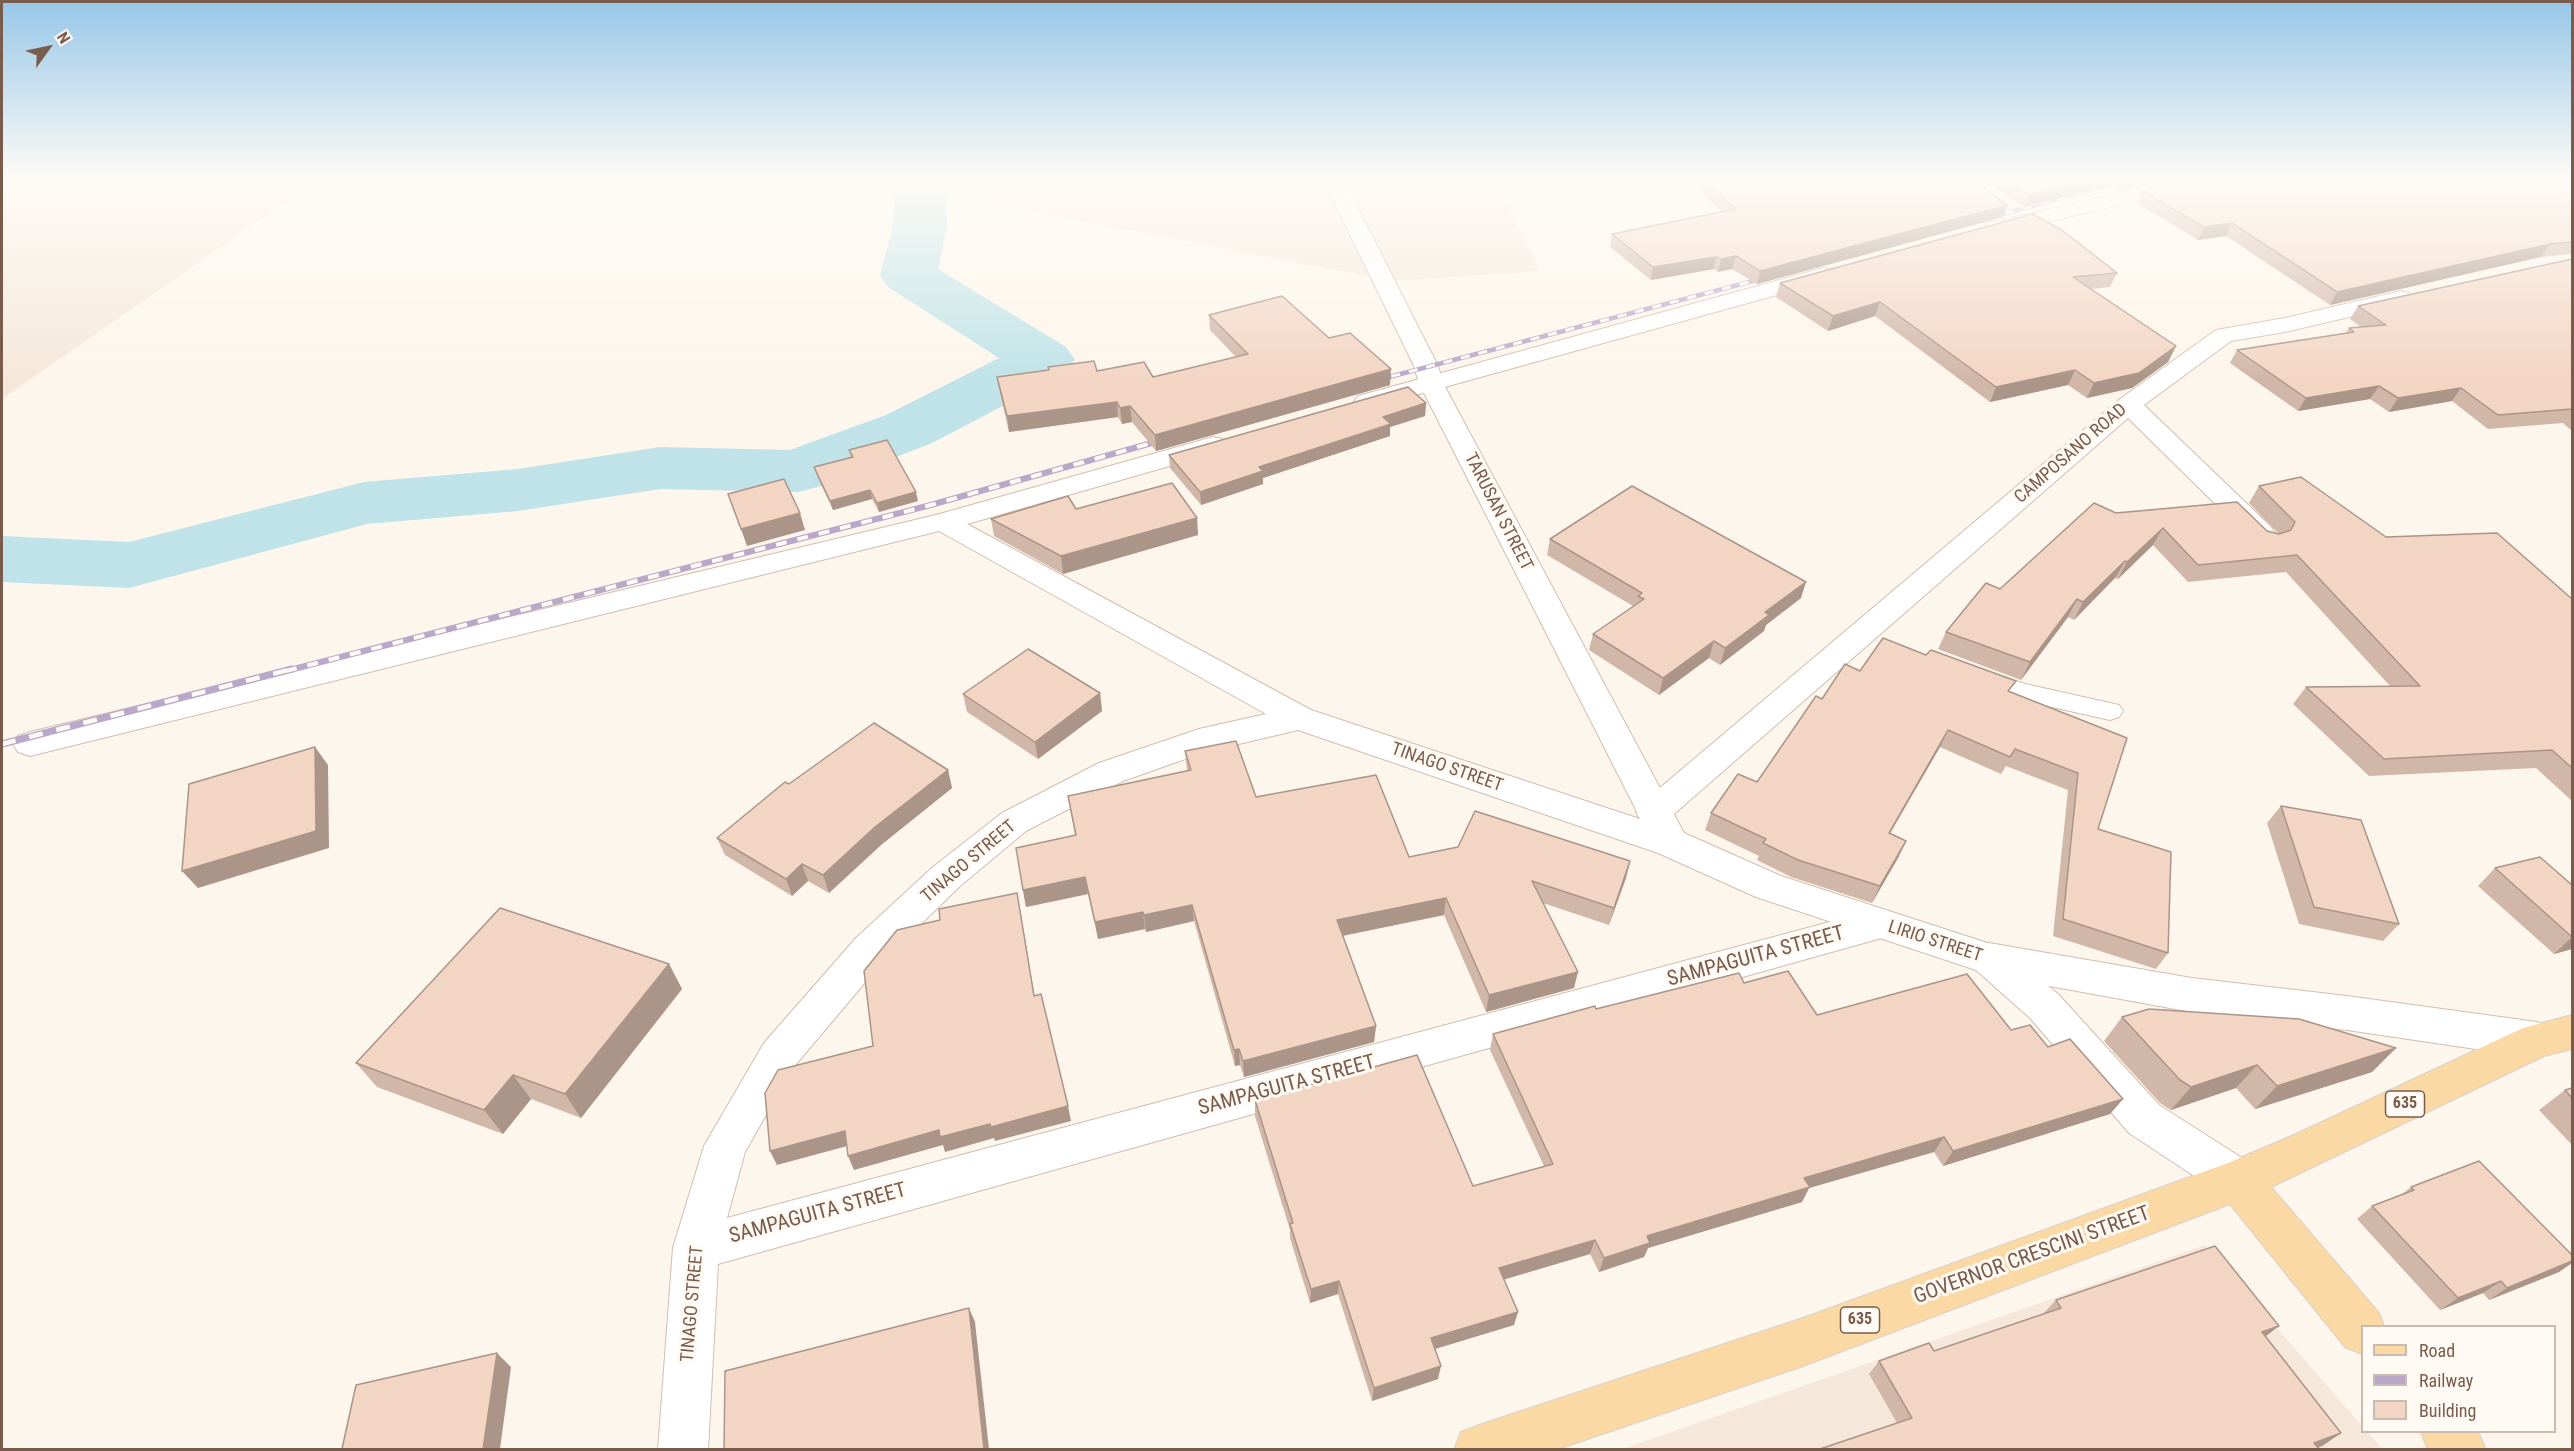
<!DOCTYPE html>
<html>
<head>
<meta charset="utf-8">
<style>
  body { margin:0 }
  #map { position:relative; width:2574px; height:1451px; overflow:hidden; background:#fdf6ec; font-family:"Roboto Condensed",sans-serif }
  canvas { display:block }
  .frame { position:absolute; inset:0; border:3px solid #7a5c4d; pointer-events:none }
  .legend { position:absolute; left:2361px; top:1325px; width:195px; height:108px; box-sizing:border-box; background:#fffaf3; border:2px solid #cabbb1; margin:0; padding:8px 10px; list-style:none; font-size:18px; color:#7a5c4d }
  .legend li { display:flex; align-items:center; gap:12px; height:30px }
  .legend b { width:30px; border:2px solid #cabbb1 }
  .north { position:absolute; left:18px; top:18px; width:60px; height:60px; -webkit-text-stroke:4px #fffaf3; paint-order:stroke; rotate:57deg; font-size:16px; font-weight:700; line-height:24px; text-align:center; color:#7a5c4d }
  .north::after { content:''; display:block; margin:auto; width:21px; height:27px; background:#7a5c4d; clip-path:polygon(50% 0,100% 100%,50% 72%,0 100%) }
</style>
</head>
<body>
<div id="map">
<canvas width="2574" height="1451"></canvas>
<div class="frame"></div>
<ul class="legend">
<li><b style="height:8px;background:#fbd9a5"></b>Road</li>
<li><b style="height:8px;background:#b9a8c9"></b>Railway</li>
<li><b style="height:16px;background:#f3d5c3"></b>Building</li>
</ul>
<div class="north">N</div>
</div>
<script>
const c = document.querySelector('canvas').getContext('2d');
c.lineJoin = 'round';
function fillPath(path, color) { c.fillStyle = color; c.fill(path, 'evenodd'); }
const shape = rows => new Path2D(rows.map(r => 'M' + r).join(''));
function stroke(path, color, width, dash) { c.strokeStyle = color; c.lineWidth = width; c.lineCap = dash ? 'butt' : 'round'; c.setLineDash(dash || []); c.stroke(path); }
function write(font, color, halo, rows, align = 'center') {
  c.font = font + ' "Roboto Condensed",sans-serif'; c.lineWidth = 6; c.setLineDash([]); c.textBaseline = 'middle'; c.strokeStyle = halo; c.fillStyle = color; for (const [text, x, y, turn = 0] of rows) {
    c.save(); c.translate(x, y); c.rotate((+turn || 0) * Math.PI / 180); c.textAlign = isNaN(turn) ? turn : align; if (halo) c.strokeText(text, 0, 0); c.fillText(text, 0, 0); c.restore();
  }
}
const residential = shape([
  [2,177,322,177,2,399],
  [937,177,1494,177,1540,271,1393,281,935,193],
  [2205,1245,2362,1426,2362,1432,2367,1432,2383,1449,1620,1450]
]);
const river = shape([
  [896,177,946,177,947,226,938,269,1066,347,1075,360,1066,373,932,443,822,486,798,492,660,489,518,511,367,524,129,588,2,582,2,536,129,542,364,482,518,469,660,447,790,450,886,415,999,358,888,287,880,275,893,226,896,177]
]);
const service = shape([
  [1980,669,2025,684,2119,705,2123,711,2119,717,2110,720,2012,698,1971,683,1968,677,1971,671,1980,669]
]);
const minor = shape([
  [2189,177,2225,177,2222,181,2215,183,1994,234,1986,233,1983,228,1986,223,1994,222,2189,177],
  [1823,268,1831,270,1834,275,1831,280,1376,406,1367,409,1358,406,1354,401,1358,396,1823,268],
  [2401,291,2409,293,2412,298,2409,303,2285,332,2231,341,2144,405,2271,527,2275,533,2271,539,2261,542,2251,539,2128,418,1666,821,1657,824,1684,833,1689,843,1684,853,1671,857,1658,853,1298,730,1205,752,1123,781,1026,831,959,887,884,960,792,1069,745,1152,727,1218,1878,909,1891,913,1897,924,1891,935,1878,939,718,1264,708,1450,658,1450,673,1248,704,1146,764,1043,856,938,933,867,1002,813,1099,763,1199,729,1266,714,939,531,30,756,18,752,13,744,18,736,30,732,936,515,1213,437,1222,439,1226,445,1222,451,967,524,1311,710,1640,819,1636,812,1642,803,2120,399,2216,330,2285,318,2401,291],
  [1989,943,2192,978,2347,996,2537,1022,2551,1028,2557,1040,2551,1052,2537,1058,2347,1030,2192,1012,1989,975,1975,970,1970,959,1975,948,1989,943]
]);
const tertiary = shape([
  [1322,177,1342,177,1438,366,1443,383,1684,833,1781,876,2003,948,2058,994,2159,1105,2253,1165,2260,1180,2253,1195,2238,1201,2223,1195,2129,1133,2030,1018,1976,970,1756,897,1658,853,1419,383,1414,366,1322,177]
]);
const primary = shape([
  [2572,1015,2572,1049,2544,1056,2271,1187,2379,1313,2384,1326,2362,1326,2362,1354,2345,1347,2230,1204,1803,1366,1555,1450,1454,1450,1461,1432,1479,1425,1803,1318,2228,1163,2294,1135,2523,1028,2572,1015],
  [2421,1432,2478,1432,2486,1450,2428,1450,2421,1432]
]);
const railFar2 = shape([
  [1988,218,2139,177],
  [1374,381,1768,277]
]);
const railFar1 = shape([
  [286,671,927,506,1166,439]
]);
const rail = shape([
  [2,744,292,669]
]);
const wall = shape([
  [1694,177,1969,177,2008,205,2003,217,1757,284,1732,269,1718,272,1714,269,1651,280,1610,247,1612,234,1722,212,1700,192,1701,184],
  [1979,177,2178,177,2117,191,2108,186,2024,207],
  [2572,177,2572,254,2541,257,2330,305,2226,236,2198,240,2137,203,2142,191],
  [2572,259,2572,431,2563,423,2488,429,2452,401,2389,412,2370,399,2298,411,2230,363,2237,350,2346,333,2349,328,2361,327,2350,319,2358,306],
  [2117,273,2110,287,2091,289,2176,346,2168,362,2132,388,2087,398,2068,385,1990,402,1875,316,1828,331,1776,297,1780,283],
  [1209,315,1329,338,1390,385,1156,451,1132,422,1122,424,1118,417,1009,432,1000,393,997,377,1097,371,1153,377,1236,357,1210,330],
  [1426,403,1425,416,1390,427,1390,436,1263,478,1263,484,1201,505,1170,468,1169,455],
  [849,450,918,501,879,512,872,499,833,510,817,476,814,467,851,458],
  [2259,486,2386,537,2572,599,2572,801,2536,768,2369,776,2293,704,2306,687,2390,686,2286,572,2188,582,2153,545,2118,579,2115,578,2074,620,2068,617,2021,680,1938,649,1946,632,2000,589,2116,513,2267,531,2279,534,2249,503],
  [1076,509,1197,518,1198,535,1063,574,994,536,991,519],
  [1550,539,1801,598,1766,625,1764,631,1720,665,1709,658,1659,695,1589,650,1593,634,1633,606,1547,555],
  [2010,692,2127,738,2098,829,2168,953,2156,969,2053,936,2068,790,2006,766,2001,774,1940,747,1890,833,1906,841,1898,858,1872,903,1791,877,1757,860,1759,856,1705,830,1711,813,1757,782,1822,699],
  [1100,693,1102,711,1038,759,967,712,963,694],
  [1185,751,1256,797,1409,857,1630,861,1626,878,1609,925,1543,903,1574,988,1486,1012,1444,915,1343,936,1376,1026,1374,1042,1244,1077,1240,1065,1235,1066,1194,921,1146,932,1145,929,1098,939,1088,894,1026,907,1023,890,1075,835,1068,796,1187,771],
  [948,770,952,788,881,845,829,893,808,881,792,896,725,855,717,838,789,784],
  [2281,806,2399,924,2383,941,2299,924,2267,823],
  [2495,868,2572,885,2572,949,2554,954,2478,886],
  [669,964,682,989,581,1118,531,1099,503,1134,377,1087,356,1063],
  [1744,983,1817,1015,2011,1030,2048,1047,2123,1099,2110,1114,1943,1166,1934,1152,1809,1188,1802,1202,1648,1248,1644,1257,1599,1272,1590,1254,1504,1279,1514,1325,1435,1349,1438,1379,1372,1401,1338,1294,1310,1303,1290,1238,1290,1230,1255,1116,1255,1100,1473,1186,1544,1166,1490,1050,1493,1034,1596,1009],
  [2122,1017,2396,1048,2372,1072,2255,1109,2236,1088,2171,1110,2160,1103,2104,1041],
  [2572,1088,2572,1145,2539,1110,2565,1090],
  [2411,1187,2572,1255,2572,1263,2559,1272,2489,1300,2483,1293,2440,1310,2357,1219,2372,1206,2401,1195],
  [2056,1300,2265,1336,2341,1433,2322,1446,2318,1448,1897,1423,1869,1374,1879,1361,1934,1351,2043,1314]
]);
const shadedWall = shape([
  [2099,177,2112,177,2108,186,2024,207,2029,195],
  [2129,177,2178,177,2117,191,2122,179],
  [2008,205,2003,217,1757,284,1760,271],
  [2232,223,2226,236,2198,240,2204,227],
  [2550,244,2541,257,2330,305,2337,292],
  [1736,256,1732,269,1718,272,1721,259],
  [1716,257,1714,269,1651,280,1653,267],
  [1880,302,1875,316,1828,331,1833,316],
  [2176,346,2168,362,2132,388,2087,398,2094,383],
  [1391,369,1390,385,1156,451,1155,435],
  [2075,370,2068,385,1990,402,1996,387],
  [2379,386,2370,399,2298,411,2306,398],
  [2461,388,2452,401,2389,412,2398,398],
  [1117,402,1118,417,1009,432,1007,416],
  [1426,403,1425,416,1390,427,1390,436,1263,478,1263,484,1201,505,1200,492,1383,417],
  [1130,406,1132,422,1122,424,1120,408],
  [870,490,872,499,833,510,830,501],
  [916,492,918,501,879,512,877,503],
  [800,513,805,530,747,546,741,529],
  [1197,518,1198,535,1063,574,1061,556],
  [2163,528,2153,545,2118,579,2127,562],
  [2125,561,2115,578,2074,620,2083,602],
  [1806,582,1801,598,1766,625,1764,631,1720,665,1725,648,1765,612],
  [2077,599,2068,617,2021,680,2030,662],
  [1714,641,1709,658,1659,695,1663,678],
  [1100,693,1102,711,1038,759,1035,742],
  [1948,730,1940,747,1881,849,1889,833],
  [315,747,328,765,329,848,198,888,182,871],
  [948,770,952,788,881,845,829,893,823,875,875,827],
  [1906,841,1898,858,1872,903,1880,886],
  [1630,861,1626,878,1609,925,1614,908],
  [802,864,808,881,792,896,786,879],
  [1085,877,1088,894,1026,907,1023,890],
  [1017,893,1020,908,1037,1011,1034,996],
  [1446,898,1444,915,1336,937,1337,920],
  [1192,905,1194,921,1146,932,1144,915],
  [1143,912,1145,929,1098,939,1095,922],
  [2572,937,2572,949,2554,954],
  [669,964,682,989,581,1118,565,1094],
  [1578,972,1574,988,1486,1012,1489,995],
  [1376,1026,1374,1042,1244,1077,1243,1061],
  [2396,1048,2372,1072,2255,1109,2277,1086],
  [1239,1049,1240,1065,1235,1066,1234,1050],
  [2257,1065,2236,1088,2171,1110,2191,1087],
  [513,1075,531,1099,503,1134,484,1110],
  [2123,1099,2110,1114,1943,1166,1953,1151],
  [1068,1106,1071,1121,995,1141,994,1138,945,1152,943,1145,854,1170,848,1156,939,1130,990,1124],
  [845,1131,851,1145,777,1165,770,1151],
  [1944,1137,1934,1152,1809,1188,1802,1202,1648,1248,1644,1257,1599,1272,1604,1258,1647,1236,1804,1178],
  [1595,1240,1590,1254,1496,1282,1499,1268],
  [2572,1261,2572,1263,2559,1272,2489,1300,2507,1288],
  [1339,1281,1338,1294,1310,1303,1311,1289],
  [2501,1281,2483,1293,2440,1310,2458,1298],
  [969,1308,975,1322,989,1449,984,1449],
  [1518,1312,1514,1325,1428,1351,1431,1338],
  [2279,1326,2261,1340,2262,1332],
  [497,1353,511,1367,500,1449,483,1449],
  [1441,1366,1438,1379,1372,1401,1374,1388],
  [2341,1433,2322,1446,2312,1449,2314,1443]
]);
const building = shape([
  [1709,177,1969,177,2008,205,1760,271,1736,256,1721,259,1716,257,1653,267,1612,234,1736,209,1702,180,1710,178,1709,177],
  [2002,177,2099,177,2029,195,2002,177],
  [2202,177,2572,177,2572,242,2550,244,2337,292,2232,223,2204,227,2142,191,2202,177],
  [2033,214,2063,231,2117,273,2073,277,2176,346,2139,373,2094,383,2075,370,1996,387,1880,302,1833,316,1780,283,2033,214],
  [2572,259,2572,409,2498,415,2461,388,2398,398,2379,386,2306,398,2237,350,2354,332,2349,328,2386,325,2358,306,2572,259],
  [1282,296,1329,338,1350,333,1391,369,1155,435,1130,406,1120,408,1117,402,1007,416,997,377,1049,370,1048,367,1094,361,1097,371,1144,362,1153,377,1248,354,1209,315,1282,296],
  [1408,387,1426,403,1383,417,1391,424,1259,467,1263,471,1200,492,1169,455,1408,387],
  [887,440,916,492,877,503,870,490,830,501,814,467,853,457,849,450,887,440],
  [2301,477,2386,537,2497,533,2572,599,2572,768,2552,750,2384,759,2306,687,2420,686,2297,555,2198,565,2163,528,2127,562,2125,561,2083,602,2077,599,2030,662,1946,632,1986,583,2000,589,2094,503,2116,513,2237,502,2267,531,2279,534,2291,530,2295,522,2259,486,2301,477],
  [784,479,800,513,741,529,728,494,784,479],
  [1172,483,1197,518,1061,556,991,519,1068,496,1076,509,1172,483],
  [1632,486,1806,582,1765,612,1769,615,1725,648,1714,641,1663,678,1593,634,1644,599,1638,596,1642,593,1550,539,1632,486],
  [1883,638,1926,655,1931,650,2016,681,2008,691,2127,738,2098,829,2171,852,2168,953,2063,919,2078,773,2015,749,2010,757,1948,730,1889,833,1906,841,1880,886,1798,860,1763,843,1766,839,1711,813,1738,774,1757,782,1816,696,1822,699,1845,664,1860,671,1883,638],
  [1028,649,1100,693,1035,742,963,694,1028,649],
  [874,723,948,770,875,827,823,875,802,864,786,879,717,838,785,782,789,784,874,723],
  [1236,741,1256,797,1376,775,1409,857,1458,847,1475,811,1630,861,1614,908,1532,881,1578,972,1489,995,1446,898,1337,920,1376,1026,1243,1061,1239,1049,1234,1050,1192,905,1144,915,1143,912,1095,922,1085,877,1023,890,1016,848,1076,835,1068,796,1191,770,1185,751,1236,741],
  [315,747,316,831,182,871,189,784,315,747],
  [2281,806,2361,820,2399,924,2314,907,2281,806],
  [2540,857,2572,885,2572,937,2495,868,2540,857],
  [1017,893,1034,996,1041,994,1068,1106,991,1127,990,1124,940,1137,939,1130,848,1156,845,1131,770,1151,765,1093,778,1070,873,1046,864,971,897,930,940,920,939,909,1017,893],
  [500,908,669,964,565,1094,513,1075,484,1110,356,1063,500,908],
  [1788,971,1817,1015,1967,974,2011,1030,2030,1025,2048,1047,2070,1039,2123,1099,1953,1151,1944,1137,1804,1178,1810,1187,1647,1236,1650,1243,1604,1258,1595,1240,1499,1268,1518,1312,1431,1338,1441,1366,1374,1388,1339,1281,1311,1289,1290,1224,1293,1223,1255,1100,1417,1055,1473,1186,1553,1164,1493,1034,1595,1006,1596,1009,1739,973,1744,983,1788,971],
  [2149,1009,2299,1019,2396,1048,2277,1086,2257,1065,2191,1087,2180,1080,2122,1017,2149,1009],
  [2572,1088,2572,1098,2565,1090,2572,1088],
  [2479,1161,2572,1255,2572,1261,2507,1288,2501,1281,2458,1298,2372,1206,2414,1190,2411,1187,2479,1161],
  [2215,1246,2279,1326,2262,1332,2341,1433,2314,1443,2319,1449,1820,1449,1912,1418,1879,1361,1929,1343,1934,1351,2061,1308,2056,1300,2215,1246],
  [969,1308,984,1449,724,1449,725,1371,969,1308],
  [497,1353,483,1449,342,1449,356,1385,497,1353]
]);
const shields = [
  [2405,1104,39],
  [1860,1320,39]
];
const shieldNames = [
  ["635",2405,1104],
  ["635",1860,1320]
];
const streetNames = [
  ["CAMPOSANO ROAD",2071,454,-41],
  ["TARUSAN STREET",1498,512,63],
  ["TINAGO STREET",1447,768,19],
  ["TINAGO STREET",969,862,-40],
  ["LIRIO STREET",1935,942,18],
  ["TINAGO STREET",693,1304,-85]
];
const nearStreetnames = [
  ["SAMPAGUITA STREET",1756,957,-15],
  ["SAMPAGUITA STREET",1287,1086,-15],
  ["SAMPAGUITA STREET",818,1214,-15],
  ["GOVERNOR CRESCINI STREET",2032,1256,-20]
];
fillPath(residential, '#f5e8da');
fillPath(river, '#bfe3e8');
stroke(service, '#d1beb0', 2);
stroke(minor, '#d1beb0', 2);
stroke(tertiary, '#d1beb0', 2);
stroke(primary, '#dad1cd', 2);
fillPath(service, '#fff');
fillPath(minor, '#fff');
fillPath(tertiary, '#fff');
fillPath(primary, '#fbd9a5');
stroke(railFar2, '#b9a8c9', 4.5);
stroke(railFar1, '#b9a8c9', 6);
stroke(rail, '#b9a8c9', 7);
stroke(railFar2, '#fffaf3', 3, [9]);
stroke(railFar1, '#fffaf3', 4, [11]);
stroke(rail, '#fffaf3', 4.5, [14]);
fillPath(wall, '#d1b7a8');
fillPath(shadedWall, '#aa9588');
fillPath(building, '#f3d5c3');
stroke(building, '#aa9588', 1.5);
const sky = c.createLinearGradient(0, 0, 0, 380);
sky.addColorStop(0, '#97c7e8');
sky.addColorStop(0.47, '#fefbf6');
sky.addColorStop(1, '#fefbf600');
c.fillStyle = sky;
c.fillRect(0, 0, 2574, 380);
for (const [x, y, w] of shields) { const box = new Path2D(); box.roundRect(x - w / 2, y - 13, w, 26, 4.5); c.fillStyle = '#fffaf3'; c.fill(box); stroke(box, '#7a5c4d', 1.5); }
write('bold 16px', '#7a5c4d', null, shieldNames);
write('18px', '#7a5c4d', '#fffaf3', streetNames);
write('21px', '#7a5c4d', '#fffaf3', nearStreetnames);
</script>
</body>
</html>
